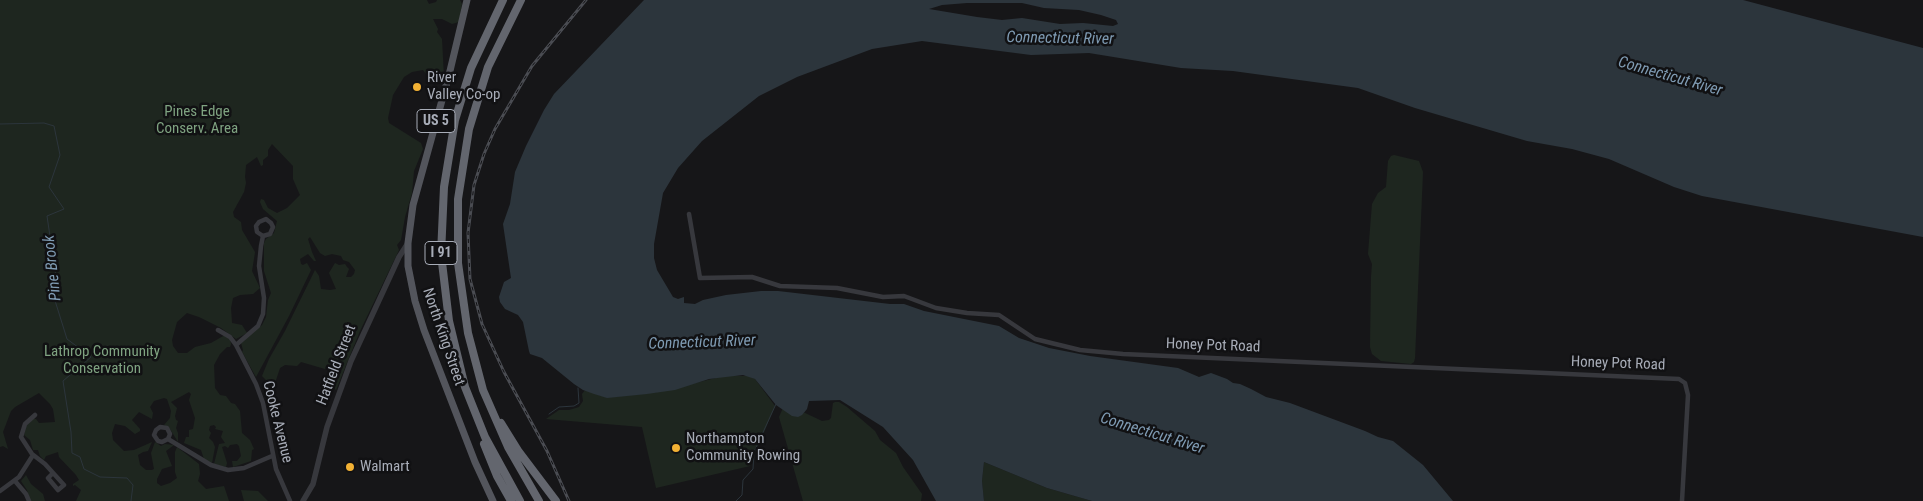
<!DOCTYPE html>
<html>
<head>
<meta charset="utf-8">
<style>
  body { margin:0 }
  canvas { display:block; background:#161618 }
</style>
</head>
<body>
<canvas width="1923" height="501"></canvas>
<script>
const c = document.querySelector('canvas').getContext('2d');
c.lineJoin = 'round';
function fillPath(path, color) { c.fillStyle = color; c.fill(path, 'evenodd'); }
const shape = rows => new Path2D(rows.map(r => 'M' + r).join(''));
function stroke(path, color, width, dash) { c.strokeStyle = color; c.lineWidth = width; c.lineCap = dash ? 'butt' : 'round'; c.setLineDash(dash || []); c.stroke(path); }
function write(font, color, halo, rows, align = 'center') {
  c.font = font + ' "Roboto Condensed",sans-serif'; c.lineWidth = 5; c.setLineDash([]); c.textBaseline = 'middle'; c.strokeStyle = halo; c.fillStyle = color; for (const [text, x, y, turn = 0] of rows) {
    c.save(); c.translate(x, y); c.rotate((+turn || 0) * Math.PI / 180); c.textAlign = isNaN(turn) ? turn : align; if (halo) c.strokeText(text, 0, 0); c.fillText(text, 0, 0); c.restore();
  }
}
const green = shape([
  [0,0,427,0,429,4,436,2,437,0,460,0,462,4,459,22,452,24,442,19,433,19,438,29,437,32,442,39,444,78,432,76,430,79,423,70,412,72,404,77,393,95,388,118,389,123,421,143,423,149,414,171,412,193,405,217,401,240,397,245,399,250,360,331,336,390,332,386,335,378,332,371,301,362,297,366,285,365,280,368,268,404,263,385,267,381,262,376,269,359,285,331,315,270,319,276,321,289,330,290,336,289,329,273,335,263,339,265,345,264,347,267,349,269,346,277,351,277,354,274,355,270,349,262,343,260,341,256,332,254,325,256,320,253,310,237,308,239,312,252,316,261,314,261,308,254,300,259,301,264,303,265,307,263,311,270,289,316,256,377,242,352,243,350,241,343,262,325,266,317,268,300,271,293,264,271,264,243,266,239,274,233,277,221,263,209,260,202,261,199,264,200,268,208,277,213,287,208,300,195,293,179,293,166,272,144,268,150,268,156,263,160,263,165,261,166,257,157,246,165,245,177,246,183,244,192,233,212,234,217,241,222,242,230,255,252,252,271,260,288,253,294,240,295,233,298,231,308,232,323,242,325,247,333,236,339,221,328,199,317,187,313,177,322,172,340,173,346,178,353,187,353,195,347,211,343,225,335,230,339,231,344,230,347,227,347,220,354,214,365,215,388,220,395,226,396,231,403,235,404,240,411,242,433,250,440,254,449,252,450,251,461,233,467,232,461,237,461,241,456,239,446,237,444,230,445,228,448,225,446,222,447,227,463,226,467,214,464,219,444,225,443,221,437,223,431,215,429,216,427,214,425,210,426,209,430,211,433,209,438,213,442,215,447,212,463,204,459,201,450,184,443,186,437,189,437,189,430,193,429,195,418,189,400,191,394,189,392,171,402,177,408,175,416,176,420,178,421,176,428,178,433,178,442,170,429,164,425,170,418,171,411,167,399,164,398,154,401,150,407,153,413,152,419,139,412,132,420,140,429,140,431,135,434,125,426,115,424,112,433,113,440,124,451,134,450,152,442,148,451,143,452,138,455,140,465,146,470,152,470,154,469,151,453,155,442,161,446,165,444,174,445,166,451,172,466,162,469,157,479,157,483,161,486,170,483,177,478,175,472,175,452,177,447,199,464,200,474,198,481,206,489,224,486,229,501,76,501,81,490,75,485,73,486,73,484,79,480,76,475,59,457,58,452,46,456,44,460,40,456,38,450,33,450,30,440,24,435,26,426,33,419,36,419,39,423,55,422,53,409,50,404,39,393,15,407,11,411,3,432,8,449,3,446,0,447],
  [1394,155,1419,161,1423,172,1415,358,1414,362,1411,364,1381,361,1372,354,1370,347,1371,277,1372,264,1368,254,1372,204,1378,193,1386,187,1388,161,1391,156],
  [724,376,748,376,755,379,775,406,750,466,656,488,642,427,546,419,559,410,569,410,579,407,583,401,582,394,586,389,598,395,612,397,658,392],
  [786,401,803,412,822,421,829,420,831,418,833,403,835,402,839,402,847,407,875,431,880,440,896,453,903,467,922,494,921,501,803,501,779,417],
  [984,462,1047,488,1092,501,984,501,982,481],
  [26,475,31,484,43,494,45,501,30,501,27,490,21,481],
  [241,490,258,491,268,501,244,501]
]);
const water = shape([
  [644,0,1743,0,1923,48,1923,237,1702,196,1674,187,1609,159,1572,149,1527,141,1415,108,1358,88,1233,71,1181,68,1089,53,1031,55,922,41,872,49,797,77,759,96,702,141,678,168,663,193,654,244,654,258,657,270,673,297,678,299,684,297,684,303,695,304,703,300,726,295,761,291,778,291,890,304,904,304,924,311,999,326,1019,338,1049,348,1090,356,1178,368,1199,377,1211,373,1227,379,1233,383,1240,384,1251,389,1266,397,1290,403,1365,431,1378,437,1393,441,1423,465,1453,501,1092,501,1047,488,984,462,982,481,984,501,936,501,913,460,883,427,840,400,809,401,807,409,802,415,798,417,792,416,776,405,755,379,743,375,709,379,675,390,647,394,607,398,594,394,583,390,574,384,542,358,530,354,529,351,523,322,518,315,505,309,500,302,499,297,504,282,511,278,503,224,510,204,515,172,526,146,544,110,554,94],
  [967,3,1022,3,1044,8,1079,10,1101,15,1116,20,1118,24,1113,26,1083,23,1060,24,1022,18,1002,20,977,17,929,9,942,5]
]);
const stream = shape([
  [0,124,44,123,54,126,60,155,49,187,64,209,47,216,57,284,52,291,67,339,91,357,63,381,71,432,72,453,80,457,84,469,100,477,127,478,133,485,131,501],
  [549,414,559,407,574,406,579,403,578,388],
  [736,501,742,495,743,480,753,469,754,452,776,404]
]);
const minor = shape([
  [689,214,700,278,752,277,780,286,837,288,883,297,904,296,936,308,967,313,999,315,1035,339,1080,350,1123,354,1679,379,1685,383,1688,395,1682,501],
  [218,330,230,337,236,345,256,384,263,403,276,469,290,501],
  [236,345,258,326,263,314,264,298,259,266,261,246,263,236,270,234,273,227,271,223,266,219,259,222,256,226,257,232,263,236],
  [35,415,25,424,21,437,32,454,45,464,64,485,58,490,48,478,53,473],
  [168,439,162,442,158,441,154,435,156,430,160,427,167,428,170,434,168,439,211,465,228,470,244,468,272,456],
  [15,481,26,494,29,501],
  [0,491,19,477,33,455]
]);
const tertiary = shape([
  [303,501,313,484,327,427,351,361,399,257,408,243]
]);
const primary = shape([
  [467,0,449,75,413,205,408,243,408,266,415,301,424,330,475,462,493,501]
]);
const motorway = shape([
  [503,0,471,68,455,120,444,187,441,254,449,321,465,387,485,437,520,501],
  [521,0,488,67,469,129,458,199,458,263,468,333,483,390,508,447,539,501],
  [501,423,519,452,556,501],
  [484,444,497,476,511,501]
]);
const rail = shape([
  [569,501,547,451,504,372,482,324,470,279,468,233,474,185,484,154,495,129,532,66,586,0]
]);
const markers = [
  [417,87,5,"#f2b134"],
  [676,448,5,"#f2b134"],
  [350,467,5,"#f2b134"]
];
const shields = [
  [436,121,38],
  [441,253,32]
];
const shieldNames = [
  ["US 5",436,121],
  ["I 91",441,253]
];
const poiNames = [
  ["River",427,78],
  ["Valley Co-op",427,95],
  ["Northampton",686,439],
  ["Community Rowing",686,456],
  ["Walmart",360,467]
];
const parkNames = [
  ["Pines Edge",197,112],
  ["Conserv. Area",197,129],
  ["Lathrop Community",102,352],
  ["Conservation",102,369]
];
const streetNames = [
  ["North King Street",443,337,71],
  ["Honey Pot Road",1213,346,2],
  ["Honey Pot Road",1618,364,2],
  ["Hatfield Street",337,365,-69],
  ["Cooke Avenue",277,422,76]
];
const waterNames = [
  ["Connecticut River",1060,39,1],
  ["Connecticut River",1670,77,16],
  ["Pine Brook",53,268,-96],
  ["Connecticut River",702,343,-2],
  ["Connecticut River",1152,434,17]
];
fillPath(green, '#1e261f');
fillPath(water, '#2c353c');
stroke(stream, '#2c353c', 1);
stroke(minor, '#37383d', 4.5);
stroke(tertiary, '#37383d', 5.5);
stroke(primary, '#53555c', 7);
stroke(motorway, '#63666e', 8);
stroke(rail, '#4a4c52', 3);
stroke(rail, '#111113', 1, [4]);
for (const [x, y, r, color] of markers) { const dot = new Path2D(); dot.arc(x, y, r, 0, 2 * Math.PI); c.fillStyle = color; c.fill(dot); stroke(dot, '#111113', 2); }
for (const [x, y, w] of shields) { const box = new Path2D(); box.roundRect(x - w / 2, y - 11.5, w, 23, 4); c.fillStyle = '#111113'; c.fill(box); stroke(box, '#a8adb8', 1); }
write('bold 14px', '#a8adb8', null, shieldNames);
write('15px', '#a8adb8', '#111113', poiNames, 'left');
write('15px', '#7fa381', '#111113', parkNames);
write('15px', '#a8adb8', '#111113', streetNames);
write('italic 16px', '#7f9bb3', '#111113', waterNames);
</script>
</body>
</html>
